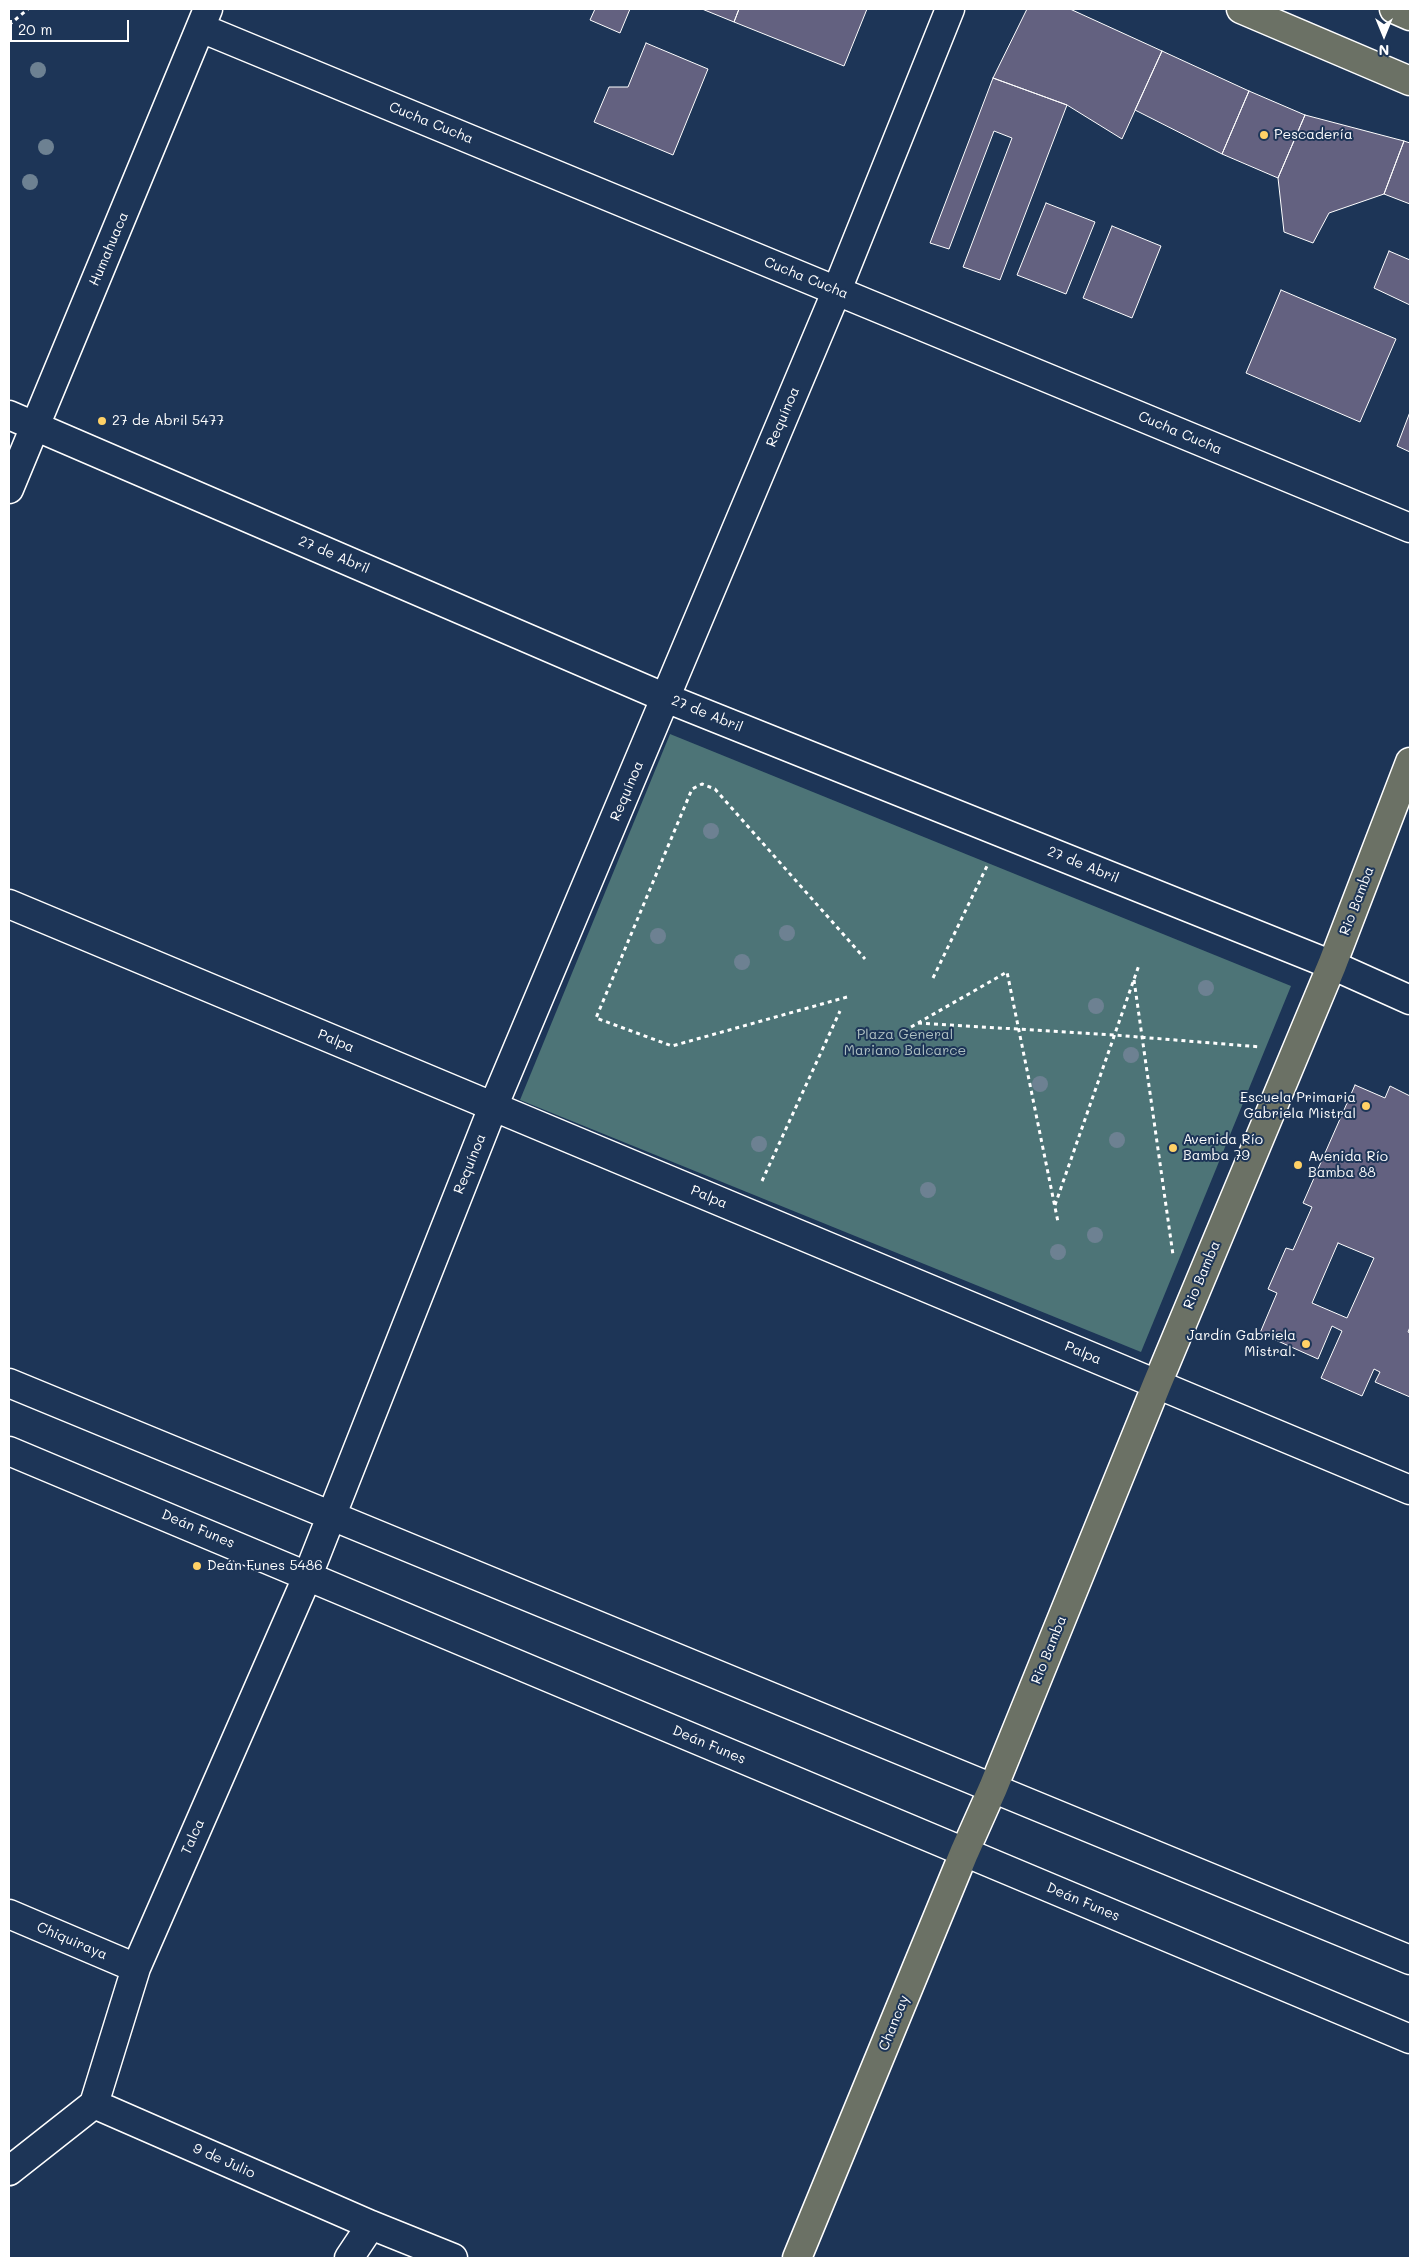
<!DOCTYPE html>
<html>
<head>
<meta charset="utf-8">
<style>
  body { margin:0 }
  #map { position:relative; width:1419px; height:2267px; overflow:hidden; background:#1d3557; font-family:Mali,sans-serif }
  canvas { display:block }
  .frame { position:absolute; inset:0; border:10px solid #fff; pointer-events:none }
  .north { position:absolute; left:1359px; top:10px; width:50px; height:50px; -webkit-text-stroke:4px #1d3557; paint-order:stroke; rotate:180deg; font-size:14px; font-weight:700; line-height:20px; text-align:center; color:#fff }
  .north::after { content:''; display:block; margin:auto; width:18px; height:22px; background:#fff; clip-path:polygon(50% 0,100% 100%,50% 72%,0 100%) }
  .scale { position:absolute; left:10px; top:20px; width:119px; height:22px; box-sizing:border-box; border:2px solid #fff; border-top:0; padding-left:6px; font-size:15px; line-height:18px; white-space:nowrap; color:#fff; -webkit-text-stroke:4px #1d3557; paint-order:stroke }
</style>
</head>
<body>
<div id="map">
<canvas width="1419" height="2267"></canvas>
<div class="frame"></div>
<div class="north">N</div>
<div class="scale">20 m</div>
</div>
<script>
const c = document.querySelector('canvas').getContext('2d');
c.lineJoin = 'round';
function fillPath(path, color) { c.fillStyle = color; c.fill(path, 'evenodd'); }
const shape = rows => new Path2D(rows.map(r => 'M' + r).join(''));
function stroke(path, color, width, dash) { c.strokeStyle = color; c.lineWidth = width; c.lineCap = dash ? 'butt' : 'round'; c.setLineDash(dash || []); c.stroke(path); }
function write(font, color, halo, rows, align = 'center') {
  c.font = font + ' Mali,sans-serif'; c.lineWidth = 4; c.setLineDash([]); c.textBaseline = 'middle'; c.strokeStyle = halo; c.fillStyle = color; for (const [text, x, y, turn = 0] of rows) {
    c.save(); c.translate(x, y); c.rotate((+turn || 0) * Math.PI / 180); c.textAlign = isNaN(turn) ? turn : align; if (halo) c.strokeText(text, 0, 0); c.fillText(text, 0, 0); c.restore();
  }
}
const green = shape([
  [670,734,1291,986,1141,1352,520,1100]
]);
const building = shape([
  [595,9,630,9,620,33,590,20,595,9],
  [702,9,739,9,734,22,702,9],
  [739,9,867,9,844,66,734,22,739,9],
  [1027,9,1070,9,1162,51,1122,139,1067,105,993,78,1027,9],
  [646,43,708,69,673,155,594,122,609,87,628,87,646,43],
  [1162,51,1249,91,1222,154,1135,110,1162,51],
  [993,78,1067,105,1000,280,963,267,1012,138,994,131,949,249,930,243,993,78],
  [1249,91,1305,115,1278,178,1222,154,1249,91],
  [1305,115,1404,141,1384,194,1329,213,1313,243,1284,232,1278,178,1305,115],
  [1404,141,1410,143,1410,204,1384,194,1404,141],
  [1046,203,1095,222,1066,294,1017,275,1046,203],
  [1112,226,1161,246,1132,318,1083,298,1112,226],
  [1389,251,1410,260,1410,305,1374,288,1389,251],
  [1281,290,1396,339,1360,422,1246,373,1281,290],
  [1410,412,1410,452,1397,446,1410,412],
  [1355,1085,1385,1098,1390,1086,1410,1096,1410,1327,1408,1332,1410,1333,1410,1397,1375,1382,1380,1372,1374,1369,1362,1396,1321,1378,1342,1331,1332,1326,1318,1359,1260,1333,1277,1293,1268,1289,1286,1248,1293,1250,1312,1207,1303,1203,1355,1085],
  [1338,1243,1374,1258,1347,1318,1312,1303,1338,1243]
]);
const path = shape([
  [9,25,28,9],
  [933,978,988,864],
  [1134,980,1173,1255],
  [847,997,672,1046,596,1018,692,789,702,784,715,789,865,959],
  [918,1023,1114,1035,1261,1047],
  [911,1027,1007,972,1058,1222],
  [762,1181,840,1011],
  [1055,1205,1139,965]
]);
const minor = shape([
  [201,28,1410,528],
  [9,415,666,698,1332,965,1410,1000],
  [9,489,208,9],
  [9,904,1410,1490],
  [9,1383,1410,1960],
  [9,1451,1410,2039],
  [9,1914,136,1968],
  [94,2104,136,1968,308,1575,493,1107,837,290,950,9],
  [9,2171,94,2104,371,2225,453,2258],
  [349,2258,371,2225]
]);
const major = shape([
  [1241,9,1410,81],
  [1394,9,1410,16],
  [797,2258,964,1853,993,1788,1157,1384,1332,965,1410,762]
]);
const trees = [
  [38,70],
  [46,147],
  [30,182],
  [711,831],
  [787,933],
  [658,936],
  [742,962],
  [1206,988],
  [1096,1006],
  [1131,1055],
  [1040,1084],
  [1117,1140],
  [759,1144],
  [928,1190],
  [1095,1235],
  [1058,1252]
];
const markers = [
  [1264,135,5,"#ffd166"],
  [102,421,5,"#ffd166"],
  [1366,1106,5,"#ffd166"],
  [1173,1148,5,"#ffd166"],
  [1298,1165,5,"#ffd166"],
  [1306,1344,5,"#ffd166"],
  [197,1566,5,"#ffd166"]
];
const streetNames = [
  ["Cucha Cucha",431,123,22],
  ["Humahuaca",109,249,-67],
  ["Cucha Cucha",806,278,22],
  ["Requínoa",783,417,-67],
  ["Cucha Cucha",1180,433,23],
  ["27 de Abril",334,555,23],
  ["27 de Abril",707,714,22],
  ["Requínoa",627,791,-67],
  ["27 de Abril",1083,865,22],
  ["Rio Bamba",1357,901,-69],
  ["Palpa",336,1041,23],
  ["Requínoa",470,1164,-68],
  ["Palpa",709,1197,23],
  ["Rio Bamba",1202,1275,-67],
  ["Palpa",1083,1353,23],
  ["Deán Funes",198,1529,23],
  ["Rio Bamba",1049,1650,-68],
  ["Deán Funes",709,1745,23],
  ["Talca",193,1837,-66],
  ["Deán Funes",1083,1902,23],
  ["Chiquiraya",72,1941,23],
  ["Chancay",894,2023,-68],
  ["9 de Julio",224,2161,24]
];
const poiNames = [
  ["Pescadería",1274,135],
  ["27 de Abril 5477",112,421],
  ["Escuela Primaria",1356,1098,"right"],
  ["Gabriela Mistral",1356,1114,"right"],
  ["Avenida Río",1183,1140],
  ["Bamba 79",1183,1156],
  ["Avenida Río",1308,1157],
  ["Bamba 88",1308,1173],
  ["Jardín Gabriela",1296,1336,"right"],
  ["Mistral.",1296,1352,"right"],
  ["Deán Funes 5486",207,1566]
];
const parkNames = [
  ["Plaza General",905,1035],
  ["Mariano Balcarce",905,1051]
];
fillPath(green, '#4d7477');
fillPath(building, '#636180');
stroke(building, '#fff', 1);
stroke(minor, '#fff', 31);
stroke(major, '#fff', 31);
stroke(path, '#fff', 3, [4, 4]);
stroke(minor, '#1d3557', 28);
stroke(major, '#6b7165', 28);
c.fillStyle = '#6d8192';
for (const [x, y] of trees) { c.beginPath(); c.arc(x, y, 8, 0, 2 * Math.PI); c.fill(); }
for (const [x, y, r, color] of markers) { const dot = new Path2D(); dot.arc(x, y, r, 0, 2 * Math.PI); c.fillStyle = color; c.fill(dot); stroke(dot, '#1d3557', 2); }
write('14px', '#fff', '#1d3557', streetNames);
write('14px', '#fff', '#1d3557', poiNames, 'left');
write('14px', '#afc0c2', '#1d3557', parkNames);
</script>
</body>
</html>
